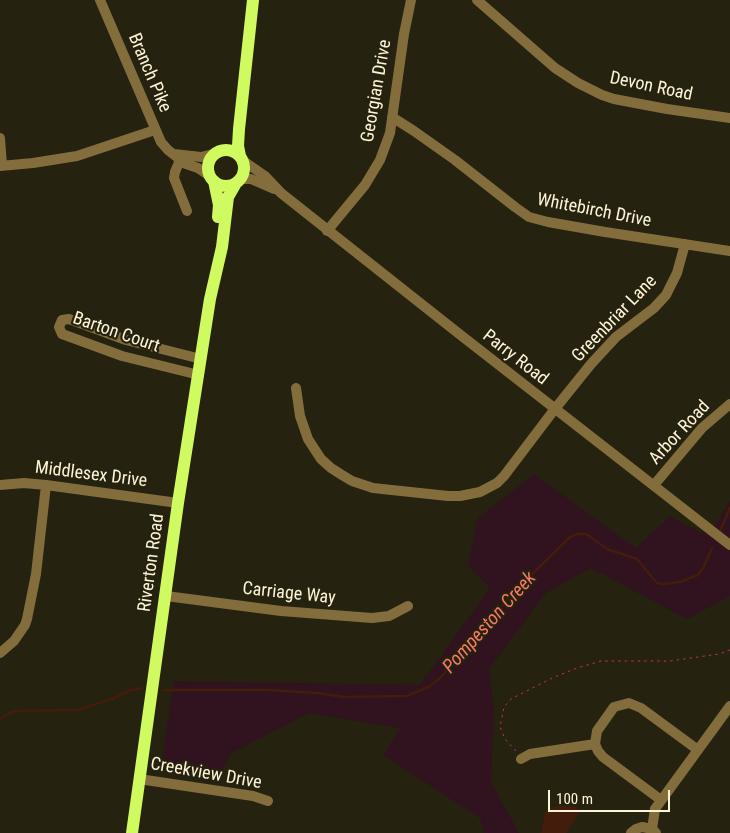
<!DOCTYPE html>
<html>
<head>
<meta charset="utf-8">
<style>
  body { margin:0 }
  #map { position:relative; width:730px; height:833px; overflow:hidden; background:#262210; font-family:"Roboto Condensed",sans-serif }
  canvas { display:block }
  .scale { position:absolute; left:548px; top:790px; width:122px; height:22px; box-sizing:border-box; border:2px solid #fef5d6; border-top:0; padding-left:6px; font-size:15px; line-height:18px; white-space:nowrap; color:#fef5d6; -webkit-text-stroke:4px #262210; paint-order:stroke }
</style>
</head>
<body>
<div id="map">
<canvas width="730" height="833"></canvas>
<div class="scale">100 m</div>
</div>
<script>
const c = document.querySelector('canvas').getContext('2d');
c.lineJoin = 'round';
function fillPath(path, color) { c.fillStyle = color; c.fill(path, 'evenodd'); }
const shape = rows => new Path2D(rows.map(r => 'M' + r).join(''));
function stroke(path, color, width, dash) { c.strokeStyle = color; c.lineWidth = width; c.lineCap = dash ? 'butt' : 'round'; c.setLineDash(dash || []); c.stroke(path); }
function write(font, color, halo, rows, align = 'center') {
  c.font = font + ' "Roboto Condensed",sans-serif'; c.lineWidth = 4.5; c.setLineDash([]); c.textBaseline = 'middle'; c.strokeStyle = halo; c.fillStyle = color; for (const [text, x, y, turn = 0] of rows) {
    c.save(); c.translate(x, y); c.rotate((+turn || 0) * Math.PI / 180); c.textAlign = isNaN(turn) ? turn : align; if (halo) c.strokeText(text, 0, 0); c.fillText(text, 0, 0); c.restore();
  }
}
const green = shape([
  [534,474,636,548,670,516,701,533,715,525,730,501,730,596,687,619,591,568,546,593,489,669,494,706,491,782,519,833,484,833,480,818,383,755,400,728,309,713,230,754,218,779,161,767,174,681,420,685,490,588,468,565,478,518]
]);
const water = shape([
  [562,806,576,807,579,813,566,833,541,833,545,812,554,807]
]);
const stream = shape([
  [721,529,730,508],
  [164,690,267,690,318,693,344,697,407,696,430,686,439,679,465,651,513,593,570,537,577,534,586,534,607,549,637,559,657,583,663,584,680,582,698,575,703,568,712,548],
  [0,719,10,713,16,711,77,710,112,699,131,690,142,688]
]);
const path = shape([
  [516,751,505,739,500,727,504,707,511,699,552,678,577,668,601,661,670,661,719,654,730,650]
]);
const minor = shape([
  [100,0,161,142,168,150,186,164,198,168,210,176],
  [477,0,555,68,578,83,602,95,614,99,667,109,730,118],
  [392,117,414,131,455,160,515,207,529,217,548,222,605,232,730,251],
  [0,138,2,165],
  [174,154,201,157,213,154],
  [180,160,175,172,174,178,187,211],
  [242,160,265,176,281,193,458,333,730,545],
  [0,166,33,163,77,156,155,130],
  [239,179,251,179,274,189],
  [327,231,365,185,380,160,390,133,404,34,411,0],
  [199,375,122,356,62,334,59,327,62,320,69,319,126,340,201,359],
  [296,388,300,416,308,439,321,459,331,468,342,475,352,481,373,488,448,496,460,496,480,492,497,483,504,476,554,410,591,364,616,337,654,308,666,295,677,273,685,244],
  [0,485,24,483,46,485,178,503],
  [654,485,702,428,730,404],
  [166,596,281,611,372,618,389,616,408,606],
  [0,653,14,641,25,625,27,619,36,574,46,485],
  [521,759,530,754,595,744],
  [139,779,253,796,268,801],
  [661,800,603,757,598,751,595,744,597,731,614,707,629,703,641,708,698,750],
  [631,833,636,829,642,827,652,829],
  [656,833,652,829,655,809,730,706]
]);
const major = shape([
  '208 168a18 18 0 1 1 36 0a18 18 0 1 1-36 0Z',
  [240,156,238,146,239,129,253,0],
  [214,181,219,205,218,217],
  [132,833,178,503,210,299,222,247,228,197,236,183]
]);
const streetNames = [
  ["Branch Pike",149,73,67],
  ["Devon Road",651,87,12],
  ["Georgian Drive",377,91,-80],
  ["Whitebirch Drive",594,211,11],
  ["Greenbriar Lane",615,319,-46],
  ["Barton Court",116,333,19],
  ["Parry Road",515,358,38],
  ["Arbor Road",680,433,-47],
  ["Middlesex Drive",91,475,7],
  ["Riverton Road",152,563,-82],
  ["Carriage Way",289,594,6],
  ["Creekview Drive",206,774,10]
];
const waterNames = [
  ["Pompeston Creek",490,623,-48]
];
fillPath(green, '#30131e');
fillPath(water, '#431c0c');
stroke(stream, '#431c0c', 2.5);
stroke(path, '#b53368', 1, [2.5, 4]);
stroke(minor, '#846d3c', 10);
stroke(major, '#d0fb60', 12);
write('18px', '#fef5d6', '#262210', streetNames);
write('italic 19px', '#fb7867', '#262210', waterNames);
</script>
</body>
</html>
